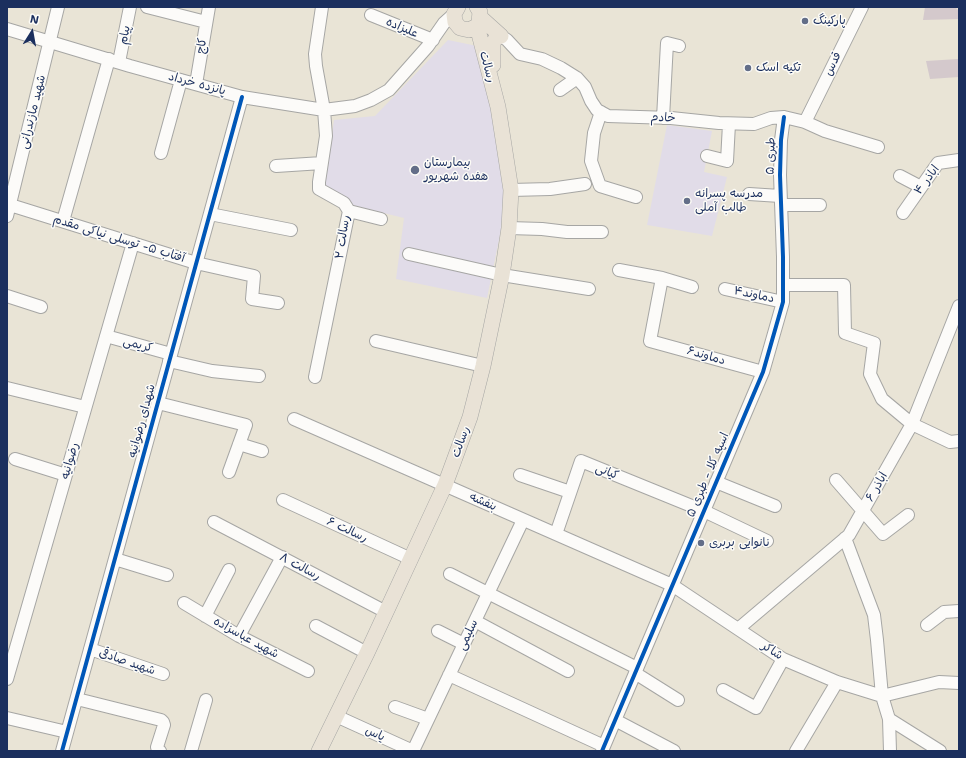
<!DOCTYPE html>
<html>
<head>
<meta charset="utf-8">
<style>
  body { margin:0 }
  #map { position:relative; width:966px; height:758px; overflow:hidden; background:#e9e4d6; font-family:"Shantell Sans",sans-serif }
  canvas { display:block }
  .frame { position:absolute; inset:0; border:8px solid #1b2f5e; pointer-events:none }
  .north { position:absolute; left:12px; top:12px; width:40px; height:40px; -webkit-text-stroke:3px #fdfcf7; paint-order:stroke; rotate:11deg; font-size:11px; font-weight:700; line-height:16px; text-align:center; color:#1b2f5e }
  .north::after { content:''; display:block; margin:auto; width:14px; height:18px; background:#1b2f5e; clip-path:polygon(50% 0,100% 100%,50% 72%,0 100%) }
</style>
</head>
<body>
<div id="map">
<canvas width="966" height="758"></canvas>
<div class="frame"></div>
<div class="north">N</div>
</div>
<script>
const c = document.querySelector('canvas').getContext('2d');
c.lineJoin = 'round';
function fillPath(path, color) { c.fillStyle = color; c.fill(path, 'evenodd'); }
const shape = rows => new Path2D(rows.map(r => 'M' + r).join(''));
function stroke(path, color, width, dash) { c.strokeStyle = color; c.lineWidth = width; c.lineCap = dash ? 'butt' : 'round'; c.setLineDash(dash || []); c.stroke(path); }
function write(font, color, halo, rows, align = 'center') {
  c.font = font + ' "Shantell Sans","Playpen Sans Arabic",sans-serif'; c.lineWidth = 3; c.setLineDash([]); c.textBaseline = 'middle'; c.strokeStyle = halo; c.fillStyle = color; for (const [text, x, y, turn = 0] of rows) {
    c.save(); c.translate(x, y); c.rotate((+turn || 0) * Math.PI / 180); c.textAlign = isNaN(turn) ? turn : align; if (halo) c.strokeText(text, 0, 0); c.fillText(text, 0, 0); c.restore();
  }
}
const built = shape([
  [448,40,482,47,507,201,487,298,396,279,404,218,355,206,325,186,334,120,375,116],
  [667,125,712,131,704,172,727,177,712,236,647,225]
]);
const building = shape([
  [925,7,955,7,959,11,959,19,923,20],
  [958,59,959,77,930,79,926,61]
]);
const minor = shape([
  [147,7,206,22],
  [371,15,433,40],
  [7,29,130,66,242,97,324,110,355,106,371,100,389,90,428,46,444,23,454,14],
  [501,36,507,40,520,54,542,59,561,68,577,78,585,87,591,101,597,110,608,116,671,118,719,123,754,124,771,118,784,117,805,122,825,131,878,147],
  [119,62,130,7],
  [196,84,209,7],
  [560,90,577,78],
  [601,112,594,133,591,161,600,186,636,197],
  [663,118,667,43,679,46],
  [805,122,862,7],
  [161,153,181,80],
  [707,156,727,161,729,124],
  [276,166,322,163],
  [900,176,921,187],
  [511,190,550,189,585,184],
  [749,194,780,196],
  [7,204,196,263,254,276,252,299,278,303],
  [781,205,820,205],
  [349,211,381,219],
  [903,213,938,163,959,160],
  [210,214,291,230],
  [7,216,58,7],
  [63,221,109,59],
  [509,228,542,229,567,232,602,232],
  [409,254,502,275,589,289],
  [619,270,662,278,692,287],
  [662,278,650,341,763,372],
  [783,285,844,285,845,333,874,343,870,374,882,399,912,424,950,442,959,441],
  [725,289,783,302],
  [7,296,41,307],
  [106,336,171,354],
  [376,341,483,366],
  [169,361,212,371,259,376],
  [315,377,349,211,344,203,319,189,319,182,326,136,324,110,316,66,315,54,322,7],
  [7,388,85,407],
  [158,403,246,425,229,472],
  [294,419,672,585,783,659,837,682,882,696],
  [239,444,262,451],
  [15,459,66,475],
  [520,475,570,492],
  [836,480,883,534,908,515],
  [716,482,775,506],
  [283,500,411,559],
  [214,522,386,612],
  [556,534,581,461,704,511,767,541],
  [845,538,874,615,877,640,882,696,889,719,940,751],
  [115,559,167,575],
  [450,574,637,668],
  [184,603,239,636,308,671],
  [205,616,229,570],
  [475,621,568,671],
  [927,625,944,612,959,611],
  [316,626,367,653],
  [738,629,849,535,912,424,959,306],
  [438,631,464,644],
  [239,636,282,557],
  [90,649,163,674],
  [635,673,678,700],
  [449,675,604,746],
  [7,679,133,243],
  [723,690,756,708,783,659],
  [882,696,939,682,959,683],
  [77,699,161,720,163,722,164,725,157,747,158,750,160,751],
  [395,707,428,719],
  [336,716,413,751],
  [7,718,67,732],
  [889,719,890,751],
  [615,720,674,751],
  [62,751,242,97],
  [191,751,206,700],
  [413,751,523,520],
  [602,751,763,372,783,302,783,257,780,175,781,140,784,117],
  [796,751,837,682]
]);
const major = shape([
  [458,7,454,14,455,22,460,28,469,30,477,26,479,22,480,12,477,7],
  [481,18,501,36,496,38,493,43,493,65],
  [319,751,367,653,445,485,470,417,483,366,502,275,509,228,511,190,498,107,477,26]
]);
const cycleway = shape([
  [62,751,242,97],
  [602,751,763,372,783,302,783,257,780,175,781,140,784,117]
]);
const markers = [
  [805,21,4,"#636e88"],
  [748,68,4,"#636e88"],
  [415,170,5,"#636e88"],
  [687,201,4,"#636e88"],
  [701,543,4,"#636e88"]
];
const poiNames = [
  ["پارکینگ",813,21],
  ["تکیه اسک",756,68],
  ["بیمارستان",424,163],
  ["هفده شهریور",424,177],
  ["مدرسه پسرانه",695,194],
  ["طالب آملی",695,208],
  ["نانوایی بربری",709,543]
];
const streetNames = [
  ["علیزاده",402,28,23],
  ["پیام",125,35,-79],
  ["کاج",202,46,-81],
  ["قدس",833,64,-64],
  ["رسالت",487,67,76],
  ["پانزده خرداد",197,84,15],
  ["شهید مازندرانی",33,112,-76],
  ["خادم",663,118,3],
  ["طبری ۵",771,156,-88],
  ["اباذر ۴",927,180,-53],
  ["رسالت ۲",343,237,-81],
  ["آفتاب ۵- توسلی نیاکی مقدم",119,239,17],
  ["دماوند۴",754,295,12],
  ["کریمی",138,345,15],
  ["دماوند۶",706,356,16],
  ["شهدای رضوانیه",142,421,-75],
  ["رسالت",461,442,-70],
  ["رضوانیه",70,461,-74],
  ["کیانی",607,472,22],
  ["اسپه کلا - طبری ۵",708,475,-67],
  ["اباذر ۶",877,487,-60],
  ["بنفشه",483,502,24],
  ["رسالت ۶",347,530,25],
  ["رسالت ۸",300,567,28],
  ["سلیمی",468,635,-65],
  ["شهید عباسزاده",246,638,29],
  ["شاکر",772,651,33],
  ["شهید صادقی",127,662,19],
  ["یاس",375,734,24]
];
fillPath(built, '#e1dce8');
fillPath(building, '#d4c9cc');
stroke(minor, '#a6a6a4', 14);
stroke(major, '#a6a6a4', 16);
stroke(minor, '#fcfbf9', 12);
stroke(major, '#e9e2d6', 15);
stroke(cycleway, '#0057b8', 4);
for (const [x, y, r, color] of markers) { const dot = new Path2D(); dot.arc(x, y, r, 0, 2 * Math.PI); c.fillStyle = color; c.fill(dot); stroke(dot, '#fdfcf7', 1.5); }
write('12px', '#1b2f5e', '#fdfcf7', poiNames, 'left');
write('12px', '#1b2f5e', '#fdfcf7', streetNames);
</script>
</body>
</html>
